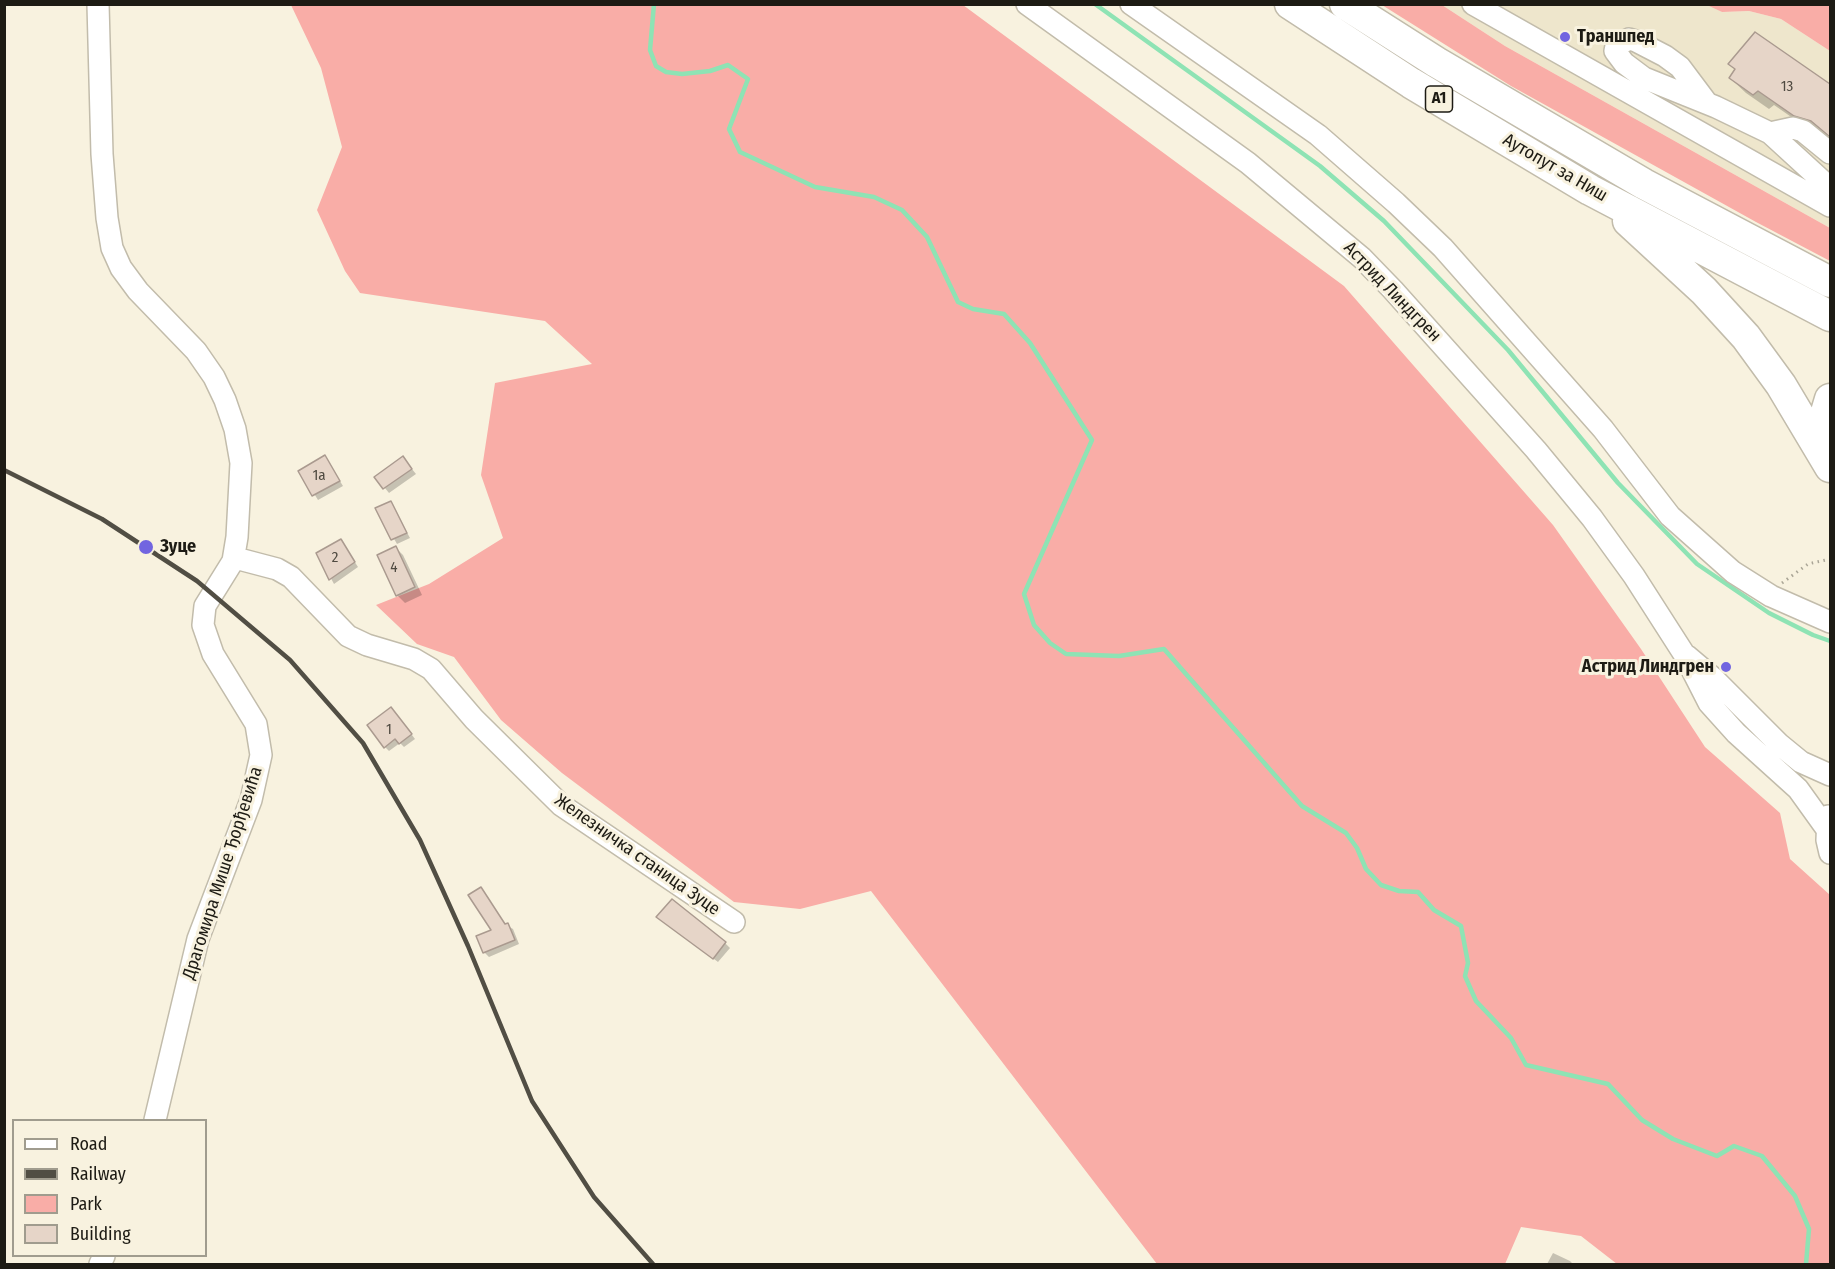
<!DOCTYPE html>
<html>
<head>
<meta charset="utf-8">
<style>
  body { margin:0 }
  #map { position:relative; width:1835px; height:1269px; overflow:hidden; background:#f8f2df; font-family:"Fira Sans Condensed",sans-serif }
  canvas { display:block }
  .frame { position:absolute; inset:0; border:6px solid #1d1b14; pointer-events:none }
  .legend { position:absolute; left:12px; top:1119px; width:195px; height:138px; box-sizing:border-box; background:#f8f2df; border:2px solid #a09c8e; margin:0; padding:8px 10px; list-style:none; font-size:18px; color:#1d1b14 }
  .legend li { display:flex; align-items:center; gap:12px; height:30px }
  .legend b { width:30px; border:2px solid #a09c8e }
</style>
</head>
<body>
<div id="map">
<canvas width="1835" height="1269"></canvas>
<div class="frame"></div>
<ul class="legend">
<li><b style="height:8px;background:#fff"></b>Road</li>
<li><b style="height:8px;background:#514e44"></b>Railway</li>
<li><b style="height:16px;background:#f9ada7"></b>Park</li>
<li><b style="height:16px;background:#e6d5c8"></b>Building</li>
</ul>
</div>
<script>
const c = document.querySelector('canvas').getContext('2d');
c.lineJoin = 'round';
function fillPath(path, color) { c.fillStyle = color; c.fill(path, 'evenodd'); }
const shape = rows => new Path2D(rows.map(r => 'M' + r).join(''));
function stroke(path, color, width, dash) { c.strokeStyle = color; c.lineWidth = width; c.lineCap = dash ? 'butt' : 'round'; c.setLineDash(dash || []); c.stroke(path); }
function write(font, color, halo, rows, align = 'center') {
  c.font = font + ' "Fira Sans Condensed",sans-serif'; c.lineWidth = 6; c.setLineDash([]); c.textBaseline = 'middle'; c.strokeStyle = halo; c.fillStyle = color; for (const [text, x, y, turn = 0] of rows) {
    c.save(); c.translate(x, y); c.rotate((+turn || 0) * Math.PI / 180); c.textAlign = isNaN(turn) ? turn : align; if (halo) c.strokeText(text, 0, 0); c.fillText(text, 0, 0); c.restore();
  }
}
const built = shape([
  [1707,4,1722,12,1749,11,1781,19,1830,51,1830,228,1505,46,1442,5]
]);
const green = shape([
  [291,5,963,5,1344,286,1553,525,1641,649,1705,747,1780,813,1790,859,1830,895,1830,1264,1617,1264,1581,1236,1521,1227,1505,1264,1157,1264,871,891,800,909,734,902,562,773,501,720,454,657,417,644,376,605,429,584,503,538,481,475,495,383,592,364,545,321,360,293,345,271,317,210,342,147,321,68],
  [1382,5,1442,5,1505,46,1830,228,1830,261,1756,222,1511,86],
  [1707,5,1830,5,1830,51,1781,19,1749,11,1722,12]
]);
const shadow = shape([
  [1756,34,1830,86,1830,138,1810,130,1774,105,1769,109,1746,93,1730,78],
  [325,457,343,486,318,500,300,471],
  [403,458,416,474,389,493,376,477],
  [391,503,410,538,397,544,377,509],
  [341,541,358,567,334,584,318,554],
  [396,548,403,555,422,595,405,603,397,595],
  [396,714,415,739,404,747,400,743,389,751,385,747],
  [481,889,506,925,513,929,519,944,489,957,484,952,493,931],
  [663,921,725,943,730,948,718,962],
  [1553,1253,1570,1261,1573,1264,1547,1264]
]);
const stream = shape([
  [654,4,650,50,656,66,666,72,682,74,710,71,728,65,748,79,729,129,740,152,815,187,874,197,902,210,927,237,958,302,973,309,1004,314,1030,343,1092,440,1024,594,1034,625,1050,643,1066,654,1119,656,1164,649,1302,806,1346,833,1357,848,1366,869,1381,885,1399,891,1418,892,1434,910,1461,926,1468,963,1465,976,1476,1001,1511,1038,1526,1065,1608,1084,1642,1120,1673,1139,1717,1156,1734,1146,1762,1156,1795,1196,1809,1229,1806,1264],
  [1095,4,1320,166,1384,221,1508,350,1618,483,1697,564,1769,613,1813,635,1830,641]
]);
const building = shape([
  [1755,32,1830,84,1830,137,1811,121,1794,116,1758,91,1753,95,1729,78,1735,69,1728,64,1755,32],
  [325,455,340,481,312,496,298,471,325,455],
  [403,456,412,469,383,489,374,477,403,456],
  [391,501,407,533,391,540,375,508,391,501],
  [341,539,355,562,329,580,316,553,341,539],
  [396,546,415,587,396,596,377,555,396,546],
  [391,707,412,734,399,744,395,739,384,748,367,725,391,707],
  [481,887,505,924,508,923,515,940,483,953,476,936,491,930,468,895,481,887],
  [672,899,726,942,713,959,656,917,672,899]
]);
const path = shape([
  [1782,583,1808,564,1830,559]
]);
const minor = shape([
  [98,4,102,154,107,218,112,248,121,268,138,291,196,351,214,377,225,400,235,429,241,463,237,537,233,561,205,606,203,625,213,654,256,724,261,755,251,800,198,939,155,1120],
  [1027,4,1248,163,1362,258,1393,290,1536,450,1592,518,1634,576,1684,654,1709,703,1736,733,1798,789,1826,828],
  [1131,4,1318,135,1396,203,1443,248,1603,429,1670,516,1733,572,1771,596,1830,622],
  [1473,4,1830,206],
  [1707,103,1680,67,1665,56,1636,41,1629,39,1616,46,1615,51,1624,63,1644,78,1716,107,1770,133,1830,188],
  [1770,133,1793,128,1803,131,1830,153],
  [233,561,239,559,277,569,291,577,348,636,367,645,414,659,431,669,474,719,561,805,734,922],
  [1687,656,1713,678,1779,744,1801,762,1830,775],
  [1828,816,1827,840,1830,853],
  [100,1264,104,1256]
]);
const highway = shape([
  [1290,4,1411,83,1590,190,1830,316],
  [1345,4,1436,62,1644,184,1830,282],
  [1628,221,1704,291,1746,337,1781,385,1830,467],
  [1830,399,1823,422,1830,450]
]);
const rail = shape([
  [4,470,102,519,197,581,290,660,363,743,420,840,468,946,532,1101,594,1197,653,1264]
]);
const markers = [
  [1565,37,6,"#7265e0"],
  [146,547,8,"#7265e0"],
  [1726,667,6,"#7265e0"]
];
const numberNames = [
  ["13",1787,87],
  ["1a",319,476],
  ["2",335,558],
  ["4",394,568],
  ["1",389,730]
];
const shields = [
  [1439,99,27]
];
const shieldNames = [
  ["A1",1439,99]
];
const poiNames = [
  ["Траншпед",1577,37],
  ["Зуце",160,547],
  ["Астрид Линдгрен",1714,667,"right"]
];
const streetNames = [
  ["Аутопут за Ниш",1555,168,30],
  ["Астрид Линдгрен",1392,292,46],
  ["Железничка станица Зуце",637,855,35],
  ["Драгомира Мише Ђорђевића",223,873,-72]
];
fillPath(built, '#eee6cc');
fillPath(green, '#f9ada7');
fillPath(shadow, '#0003');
stroke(stream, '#8ee3b4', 4.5);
fillPath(building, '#e6d5c8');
stroke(building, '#aa9a8f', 1.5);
stroke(minor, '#c2bcab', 24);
stroke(highway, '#c2bcab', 33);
stroke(path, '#aaa596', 3, [1.5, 4.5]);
stroke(minor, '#fff', 21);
stroke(highway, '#fff', 30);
stroke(rail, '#514e44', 4.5);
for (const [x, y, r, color] of markers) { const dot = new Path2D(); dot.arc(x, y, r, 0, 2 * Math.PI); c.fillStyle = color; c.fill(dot); stroke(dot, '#f8f2df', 2); }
write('15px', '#4f4a41', null, numberNames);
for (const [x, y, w] of shields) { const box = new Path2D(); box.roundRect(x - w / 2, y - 13, w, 26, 4.5); c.fillStyle = '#f8f2df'; c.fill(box); stroke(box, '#1d1b14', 1.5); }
write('bold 16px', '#1d1b14', null, shieldNames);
write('bold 18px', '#1d1b14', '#f8f2df', poiNames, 'left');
write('18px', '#1d1b14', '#f8f2df', streetNames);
</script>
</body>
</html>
